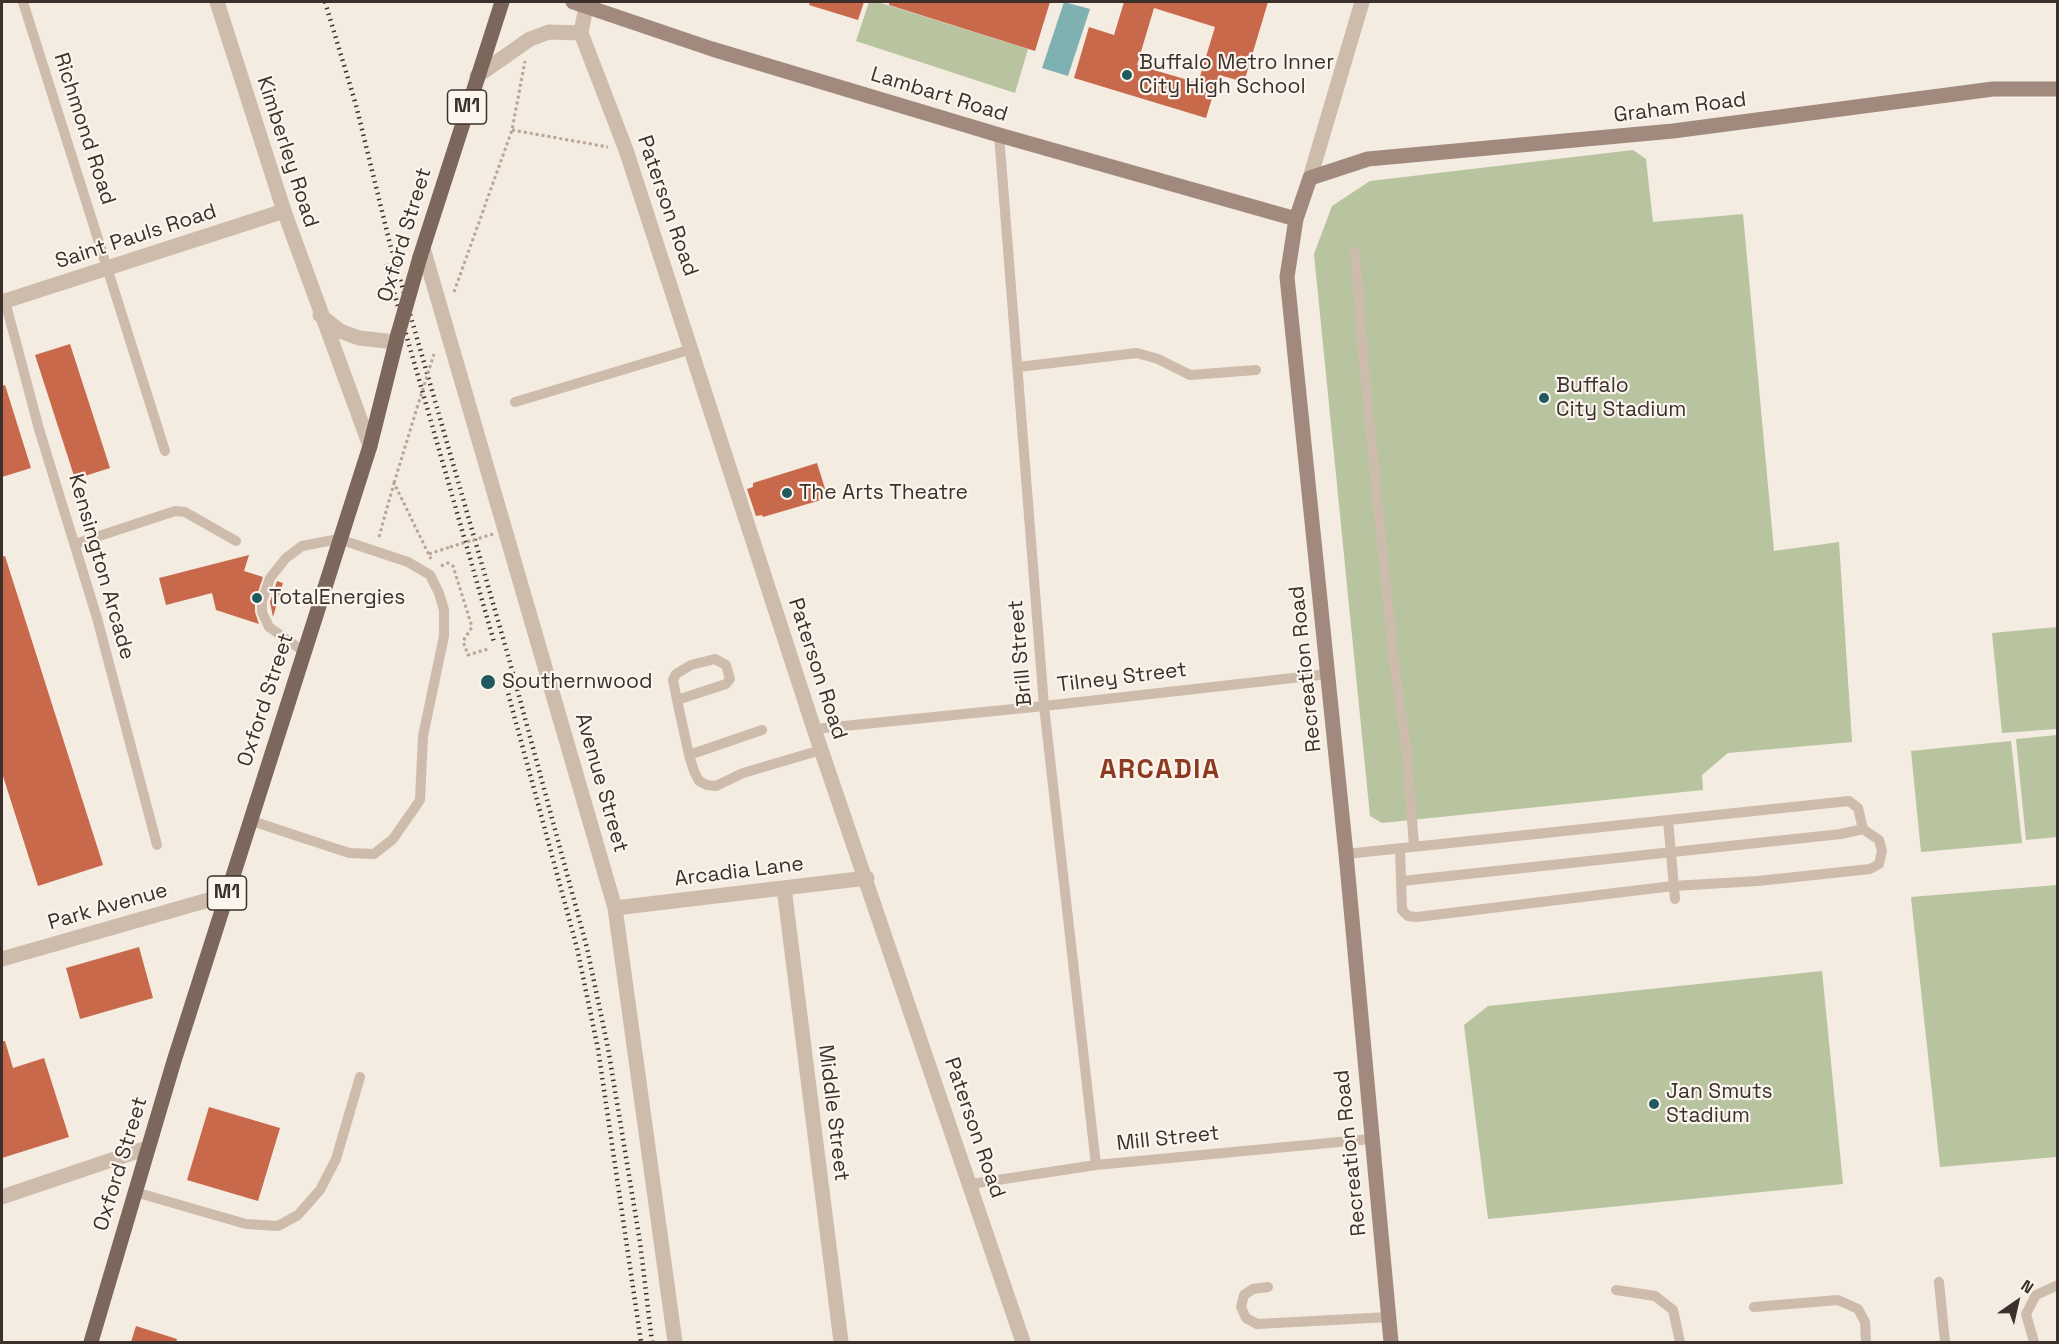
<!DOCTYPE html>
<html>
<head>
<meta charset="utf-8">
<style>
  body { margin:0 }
  #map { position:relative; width:2059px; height:1344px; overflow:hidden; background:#f4ebe1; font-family:"Space Grotesk",sans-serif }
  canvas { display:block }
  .frame { position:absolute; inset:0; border:3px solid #3b302b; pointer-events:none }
  .north { position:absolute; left:1987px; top:1272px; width:60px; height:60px; -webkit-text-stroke:4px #fbf5ee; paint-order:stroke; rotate:34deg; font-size:16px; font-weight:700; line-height:24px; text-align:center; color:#3b302b }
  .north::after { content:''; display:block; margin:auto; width:21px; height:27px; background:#3b302b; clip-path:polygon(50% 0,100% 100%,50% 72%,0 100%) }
</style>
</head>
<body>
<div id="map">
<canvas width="2059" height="1344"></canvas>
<div class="frame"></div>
<div class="north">N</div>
</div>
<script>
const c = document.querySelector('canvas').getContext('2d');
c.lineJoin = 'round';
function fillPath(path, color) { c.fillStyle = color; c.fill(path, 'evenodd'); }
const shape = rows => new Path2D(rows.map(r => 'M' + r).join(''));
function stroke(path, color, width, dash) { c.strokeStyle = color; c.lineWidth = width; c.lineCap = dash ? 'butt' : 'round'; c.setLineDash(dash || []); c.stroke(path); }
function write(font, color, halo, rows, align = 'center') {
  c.font = font + ' "Space Grotesk",sans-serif'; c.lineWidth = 4.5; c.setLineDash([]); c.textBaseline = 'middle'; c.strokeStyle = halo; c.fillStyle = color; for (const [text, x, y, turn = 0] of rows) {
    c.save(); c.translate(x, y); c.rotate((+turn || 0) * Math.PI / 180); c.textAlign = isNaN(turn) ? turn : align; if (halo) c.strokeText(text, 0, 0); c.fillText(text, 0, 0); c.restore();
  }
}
const green = shape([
  [869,2,878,2,1028,49,1015,93,856,41],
  [1633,150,1646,159,1653,222,1743,214,1774,551,1839,542,1852,742,1728,753,1702,775,1703,790,1382,823,1370,816,1314,254,1332,206,1370,181],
  [2057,627,2057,729,2002,733,1992,633],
  [2057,735,2057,837,2026,840,2016,739],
  [2011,741,2022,843,1921,852,1911,751],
  [2057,885,2057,1157,1940,1167,1911,897],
  [1822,971,1843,1184,1488,1219,1464,1025,1488,1006]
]);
const water = shape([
  [1064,2,1090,9,1068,76,1042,68]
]);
const building = shape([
  [810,2,864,2,858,20,809,5],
  [889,2,1050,2,1035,51,889,5],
  [1124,2,1268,2,1244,82,1219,75,1206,118,1074,78,1089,27,1114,35],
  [1154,8,1215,27,1198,83,1137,65],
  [70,344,110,468,75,479,35,355],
  [5,385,31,468,2,477,2,386],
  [817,463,828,498,763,517,762,515,756,516,747,489,753,487,753,483],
  [249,555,244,571,263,577,255,601,255,612,259,624,216,610,212,593,166,605,159,578],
  [5,556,103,865,38,886,2,773,2,557],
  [277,581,283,583,273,617,270,602],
  [139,947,153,998,80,1019,66,968],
  [2,1041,5,1041,13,1068,44,1058,69,1137,2,1158],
  [209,1107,280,1128,258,1201,187,1180],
  [136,1326,177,1339,176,1342,131,1342]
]);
const path = shape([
  [512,130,608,147],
  [454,292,512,130,525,61],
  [394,483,417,408],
  [379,537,394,483,431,559],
  [429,554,450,547],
  [441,566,448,563,453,566,472,627,463,641,468,655,488,649]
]);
const lane = shape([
  [23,2,165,451],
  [999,135,1044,706,1096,1165],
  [1355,252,1364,366,1393,655,1407,753,1414,846],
  [5,301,39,429,97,618,157,845],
  [1018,367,1137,353,1158,359,1190,375,1256,370],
  [515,402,692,349],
  [75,544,175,511,185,512,236,541],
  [677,700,726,684,730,679,726,665,715,659,691,665,676,674,673,680,677,700,689,755,694,771,699,781,707,785,716,786,743,773,821,750],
  [814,729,1044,706,1328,674],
  [689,755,762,730],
  [249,820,349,853,374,854,393,839,420,800,423,736,444,636,444,610,439,593,430,575,408,562,339,539,302,546,286,558,270,578,262,601,262,612,269,627,303,651],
  [1668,820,1675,899],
  [1400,848,1402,910,1408,916,1417,917,1673,886,1758,881,1870,869,1879,864,1882,851,1879,840,1863,829],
  [1346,854,1849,801,1858,808,1863,829,1841,834,1402,881],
  [971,1184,1096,1165,1371,1139],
  [135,1192,246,1224,278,1226,298,1215,320,1190,336,1159,360,1077],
  [1939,1282,1945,1342],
  [1268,1287,1253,1289,1244,1295,1241,1307,1246,1318,1257,1324,1389,1317],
  [1616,1290,1655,1296,1673,1310,1680,1342],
  [1754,1307,1838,1300,1858,1309,1865,1322,1866,1342],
  [2034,1342,2026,1314,2036,1295,2058,1285]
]);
const street = shape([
  [217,2,284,211,370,446],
  [586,6,581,33,626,150,814,729,1023,1342],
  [477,76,530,39,549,32,581,33],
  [1310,178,1362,2],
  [423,248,615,908,675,1342],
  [2,302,284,211],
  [320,315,340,331,359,338,396,342],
  [784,888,841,1342],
  [615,908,867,878],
  [2,959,226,895],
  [2,1197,147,1148]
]);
const secondary = shape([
  [573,2,712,49,999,135,1296,219],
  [1391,1342,1346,854,1287,277,1296,219,1310,178,1368,159,1673,131,1993,89,2058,89]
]);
const primary = shape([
  [420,257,502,2],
  [91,1342,174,1061,370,446,398,334]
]);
const rail = shape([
  [325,2,356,105,390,244,509,659,587,948,608,1048,640,1242,652,1342],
  [386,264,494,642],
  [505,682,577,948,598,1049,641,1342]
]);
const pathBridge = shape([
  [417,408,434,354],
  [450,547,493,534]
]);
const primaryBridge = shape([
  [398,334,420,257]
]);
const markers = [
  [1127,75,6,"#1f5a5e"],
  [1544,398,6,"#1f5a5e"],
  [787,493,6,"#1f5a5e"],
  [257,598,6,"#1f5a5e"],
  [488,682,8,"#1f5a5e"],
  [1654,1104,6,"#1f5a5e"]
];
const shields = [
  [467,107,39],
  [227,893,39]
];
const shieldNames = [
  ["M1",467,107],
  ["M1",227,893]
];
const poiNames = [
  ["Buffalo Metro Inner",1139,63],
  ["City High School",1139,87],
  ["Buffalo",1556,386],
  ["City Stadium",1556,410],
  ["The Arts Theatre",799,493],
  ["TotalEnergies",269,598],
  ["Southernwood",502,682],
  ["Jan Smuts",1666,1092],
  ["Stadium",1666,1116]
];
const streetNames = [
  ["Lambart Road",939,95,17],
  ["Graham Road",1680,108,-7],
  ["Richmond Road",84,129,72],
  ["Kimberley Road",287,152,72],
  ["Paterson Road",667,206,71],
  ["Oxford Street",405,235,-73],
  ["Saint Pauls Road",136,237,-18],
  ["Kensington Arcade",101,567,74],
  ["Brill Street",1021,653,-95],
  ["Paterson Road",817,669,72],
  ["Recreation Road",1306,669,-96],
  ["Tilney Street",1122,678,-7],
  ["Oxford Street",266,700,-72],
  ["Avenue Street",601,783,74],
  ["Arcadia Lane",739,872,-7],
  ["Park Avenue",108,907,-16],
  ["Middle Street",833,1113,83],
  ["Paterson Road",974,1128,71],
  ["Mill Street",1168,1139,-6],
  ["Recreation Road",1351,1153,-96],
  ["Oxford Street",121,1164,-73]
];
const districtNames = [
  ["ARCADIA",1160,771]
];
fillPath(green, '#b8c4a0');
fillPath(water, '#7fb0b2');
fillPath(building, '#c8694b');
stroke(path, '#b9a596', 3, [3, 3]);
stroke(lane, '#cdbbac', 10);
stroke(street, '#cdbbac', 15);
stroke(secondary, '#a18a7d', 15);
stroke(primary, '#7d675c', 15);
stroke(rail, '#3b302b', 4.5, [1.5, 4.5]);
stroke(pathBridge, '#b9a596', 3, [3, 3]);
stroke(primaryBridge, '#7d675c', 15);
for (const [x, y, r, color] of markers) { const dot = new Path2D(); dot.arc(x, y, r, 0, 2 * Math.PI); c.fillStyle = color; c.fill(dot); stroke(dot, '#fbf5ee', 2); }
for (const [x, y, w] of shields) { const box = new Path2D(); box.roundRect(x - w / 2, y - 17, w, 34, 4.5); c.fillStyle = '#fbf5ee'; c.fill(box); stroke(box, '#3b302b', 1.5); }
write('bold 20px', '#3b302b', null, shieldNames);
write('21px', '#3b302b', '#fbf5ee', poiNames, 'left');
write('21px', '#3b302b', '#fbf5ee', streetNames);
c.letterSpacing = '1.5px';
write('bold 27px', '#8c3b22', '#fbf5ee', districtNames);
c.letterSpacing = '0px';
</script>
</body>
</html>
